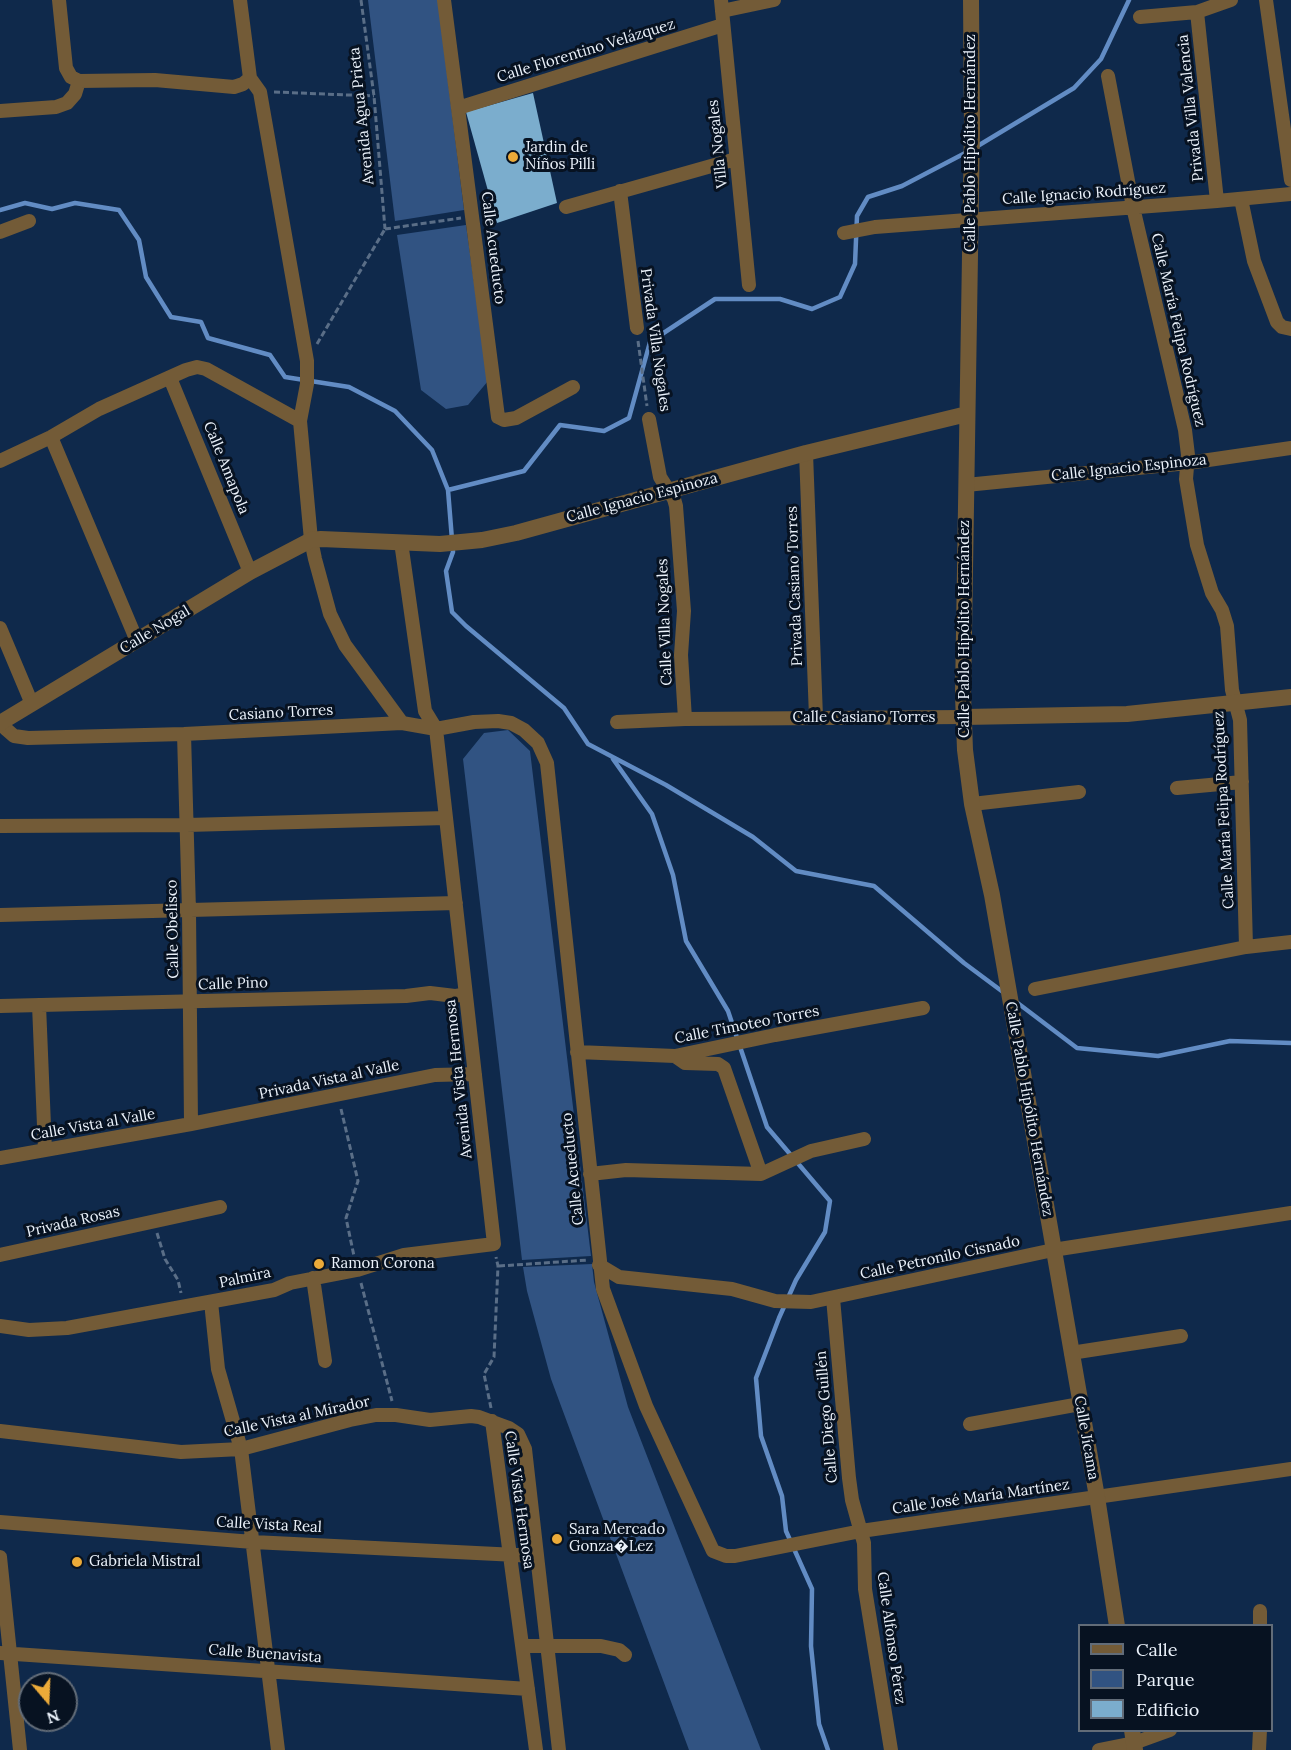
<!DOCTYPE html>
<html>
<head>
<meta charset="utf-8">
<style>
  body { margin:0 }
  #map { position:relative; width:1291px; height:1750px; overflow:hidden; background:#0f294b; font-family:Lora,serif }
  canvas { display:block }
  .legend { position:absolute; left:1078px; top:1624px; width:195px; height:108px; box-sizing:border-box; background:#071221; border:2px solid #626c78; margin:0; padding:8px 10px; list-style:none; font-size:18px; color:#ebf2fb }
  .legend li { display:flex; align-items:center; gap:12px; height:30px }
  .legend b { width:30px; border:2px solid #626c78 }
  .north { position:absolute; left:18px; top:1672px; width:60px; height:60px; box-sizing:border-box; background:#071221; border:2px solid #626c78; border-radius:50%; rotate:161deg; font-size:16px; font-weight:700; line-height:24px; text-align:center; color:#ebf2fb }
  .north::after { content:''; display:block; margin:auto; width:21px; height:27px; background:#ebaa39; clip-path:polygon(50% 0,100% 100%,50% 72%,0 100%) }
</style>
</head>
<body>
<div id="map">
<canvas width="1291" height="1750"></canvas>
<ul class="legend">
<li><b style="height:8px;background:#735b37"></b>Calle</li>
<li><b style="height:16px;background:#315382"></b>Parque</li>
<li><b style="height:16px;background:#7badcd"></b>Edificio</li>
</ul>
<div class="north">N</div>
</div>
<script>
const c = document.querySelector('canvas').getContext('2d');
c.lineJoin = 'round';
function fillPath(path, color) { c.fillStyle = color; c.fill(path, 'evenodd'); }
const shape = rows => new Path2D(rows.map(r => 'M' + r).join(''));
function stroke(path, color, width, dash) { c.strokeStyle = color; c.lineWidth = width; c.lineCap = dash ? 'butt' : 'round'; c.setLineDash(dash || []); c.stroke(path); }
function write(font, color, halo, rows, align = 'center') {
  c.font = font + ' Lora,serif'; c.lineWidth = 6; c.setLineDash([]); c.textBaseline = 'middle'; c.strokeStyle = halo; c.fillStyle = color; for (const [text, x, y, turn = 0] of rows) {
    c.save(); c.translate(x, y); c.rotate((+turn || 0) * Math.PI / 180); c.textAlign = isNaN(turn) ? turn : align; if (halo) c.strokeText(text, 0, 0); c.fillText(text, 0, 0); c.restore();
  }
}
const green = shape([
  [368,0,438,0,464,210,395,221],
  [466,225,488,381,468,405,446,409,421,390,397,235],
  [508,730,530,751,591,1256,522,1260,463,759,484,733],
  [592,1264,594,1282,628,1407,761,1750,689,1750,551,1379,527,1291,523,1267]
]);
const stream = shape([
  [976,147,1074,88,1101,59,1129,0],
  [0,210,25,203,52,209,75,203,119,210,139,240,146,277,171,317,201,322,208,338,270,355,285,377,349,387,395,411,432,450,448,490,453,552,446,571,452,612,466,626,564,708,588,744,666,785,753,837,796,871,874,886,964,963,1003,992],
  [448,490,524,471,560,425,604,431,629,418,650,342,715,299,780,299,812,309,840,297,855,264,857,216,868,197,902,186,969,151],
  [613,759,652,814,673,875,686,941,728,1011,767,1127,830,1201,825,1232,796,1280,779,1318,756,1378,761,1436,782,1496,786,1531,812,1589,811,1646,819,1724,828,1750],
  [1015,1001,1077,1048,1158,1056,1230,1041,1291,1043]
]);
const building = shape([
  [533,93,557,203,497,223,466,112]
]);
const path = shape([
  [361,0,374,96,385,229],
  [274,92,374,96],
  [385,229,461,218],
  [638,341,647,406],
  [317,344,385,229],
  [341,1109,358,1181,346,1218,354,1256],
  [157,1233,165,1259,178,1280,181,1293],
  [499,1266,588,1260],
  [361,1283,392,1401],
  [491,1408,484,1374,494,1357,498,1266,496,1257]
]);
const minor = shape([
  [59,0,66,68,71,77,79,81,155,80,234,87,243,84,250,78],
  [240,0,250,78,260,92,307,361,307,384,300,421,311,540,315,559,330,614,345,645,402,723],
  [444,0,498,417,504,420,516,418,573,387],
  [721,0,749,285],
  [1266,0,1291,180],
  [722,11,774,0],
  [1197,12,1217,201],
  [1140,17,1197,12,1231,0],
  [1108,76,1133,207,1185,430,1188,455,1186,479,1197,545,1212,593,1222,610,1227,626,1232,690,1240,720,1246,947],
  [458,108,723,25],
  [0,111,56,107,67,103,75,94,79,81],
  [620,191,637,328],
  [1241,199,1254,261,1277,322,1282,327,1291,329],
  [566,207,736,159],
  [0,232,29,221],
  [844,233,875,227,1217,201,1291,194],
  [170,378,250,572],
  [649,419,660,477,674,499,676,506,684,611,681,655,685,719],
  [51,437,137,641],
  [806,453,816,717],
  [0,461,51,437,99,409,186,370,197,367,206,369,300,421],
  [966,485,1188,463,1291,448],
  [0,628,32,704],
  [617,722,685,719,964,717],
  [1,723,6,729,14,736,28,738,184,734,402,723,436,729,474,722,498,721,511,723,524,730,538,743,547,763,603,1289,646,1406,713,1551,726,1556,735,1556,861,1531,1291,1469],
  [184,734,189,911,191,1124],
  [1177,788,1242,782],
  [972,804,1079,792],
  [0,826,187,825,446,818],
  [0,915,456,903],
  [1035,989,1246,947,1291,942],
  [39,1005,45,1150],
  [0,1006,406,996,430,993,455,996,465,994],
  [577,1052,675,1056,775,1035,923,1008],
  [675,1056,685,1063,718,1064,724,1068,761,1174],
  [0,1158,191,1124,435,1075,475,1074],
  [590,1174,626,1170,761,1174,811,1151,864,1139],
  [0,1255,220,1207],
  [599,1265,619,1277,732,1289,775,1301,811,1302,1053,1250,1291,1213],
  [313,1278,325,1361],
  [833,1298,849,1478,852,1500,864,1543,865,1589,891,1750],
  [211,1302,218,1369,241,1449,278,1750],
  [0,1326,29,1330,67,1328,274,1290,290,1283,357,1270,404,1255,494,1244,436,729,425,711,401,542],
  [1071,1353,1181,1336],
  [492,1421,536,1750],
  [970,1424,1080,1404],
  [0,1431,181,1452,241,1449,350,1420,376,1415,396,1415,430,1420,471,1416,479,1417,509,1428,518,1434,525,1449,559,1750],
  [0,1522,253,1542,537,1556],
  [0,1557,20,1750],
  [1260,1626,1260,1611],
  [522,1646,601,1646,619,1650,625,1655],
  [0,1653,528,1689],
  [1099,1750,1134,1743,1170,1730],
  [1259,1750,1260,1730]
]);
const tertiary = shape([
  [971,0,972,129,963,695,965,750,972,804,992,895,1097,1497,1117,1626],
  [964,717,1127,714,1291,697],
  [0,723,250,572,311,540,321,539,440,544,482,540,516,533,806,453,967,414],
  [1132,1730,1135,1750]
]);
const markers = [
  [513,157,6,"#ebaa39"],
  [319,1264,6,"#ebaa39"],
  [557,1539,6,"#ebaa39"],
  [77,1562,6,"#ebaa39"]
];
const streetNames = [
  ["Calle Florentino Velázquez",586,51,-17],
  ["Privada Villa Valencia",1191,108,-96],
  ["Avenida Agua Prieta",362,116,-96],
  ["Calle Pablo Hipólito Hernández",971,143,-90],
  ["Villa Nogales",718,144,-96],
  ["Calle Ignacio Rodríguez",1084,194,-4],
  ["Calle Acueducto",493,248,83],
  ["Calle María Felipa Rodríguez",1178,330,77],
  ["Privada Villa Nogales",655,340,82],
  ["Calle Amapola",226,468,68],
  ["Calle Ignacio Espinoza",1129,468,-6],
  ["Calle Ignacio Espinoza",642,498,-15],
  ["Privada Casiano Torres",795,586,-92],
  ["Calle Villa Nogales",665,622,-92],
  ["Calle Pablo Hipólito Hernández",965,629,-90],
  ["Calle Nogal",155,630,-31],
  ["Casiano Torres",281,713,-3],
  ["Calle Casiano Torres",864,718],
  ["Calle María Felipa Rodríguez",1224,810,-93],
  ["Calle Obelisco",173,929,-91],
  ["Calle Pino",233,984,-2],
  ["Calle Timoteo Torres",747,1025,-11],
  ["Avenida Vista Hermosa",459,1079,-96],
  ["Privada Vista al Valle",329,1080,-12],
  ["Calle Pablo Hipólito Hernández",1029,1109,80],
  ["Calle Vista al Valle",93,1125,-10],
  ["Calle Acueducto",573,1169,-96],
  ["Privada Rosas",73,1222,-13],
  ["Calle Petronilo Cisnado",940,1258,-12],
  ["Palmira",245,1278,-12],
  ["Calle Vista al Mirador",297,1417,-12],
  ["Calle Diego Guillén",827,1417,-95],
  ["Calle Jícama",1086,1438,80],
  ["Calle José María Martínez",981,1497,-8],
  ["Calle Vista Hermosa",519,1500,82],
  ["Calle Vista Real",269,1525,3],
  ["Calle Alfonso Pérez",891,1638,82],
  ["Calle Buenavista",265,1654,4]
];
const poiNames = [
  ["Jardin de",525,148],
  ["Niños Pilli",525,165],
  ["Ramon Corona",331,1264],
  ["Sara Mercado",569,1530],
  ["Gonza�Lez",569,1547],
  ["Gabriela Mistral",89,1562]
];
fillPath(green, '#315382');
stroke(stream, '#628cc4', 4.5);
fillPath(building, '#7badcd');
stroke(path, '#5a6e87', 3, [6, 3]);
stroke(minor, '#735b37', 14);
stroke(tertiary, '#735b37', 16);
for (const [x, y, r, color] of markers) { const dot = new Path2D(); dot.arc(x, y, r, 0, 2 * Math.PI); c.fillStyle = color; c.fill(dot); stroke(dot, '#071221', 2); }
write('15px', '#ebf2fb', '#071221', streetNames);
write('15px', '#ebf2fb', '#071221', poiNames, 'left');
</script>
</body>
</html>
